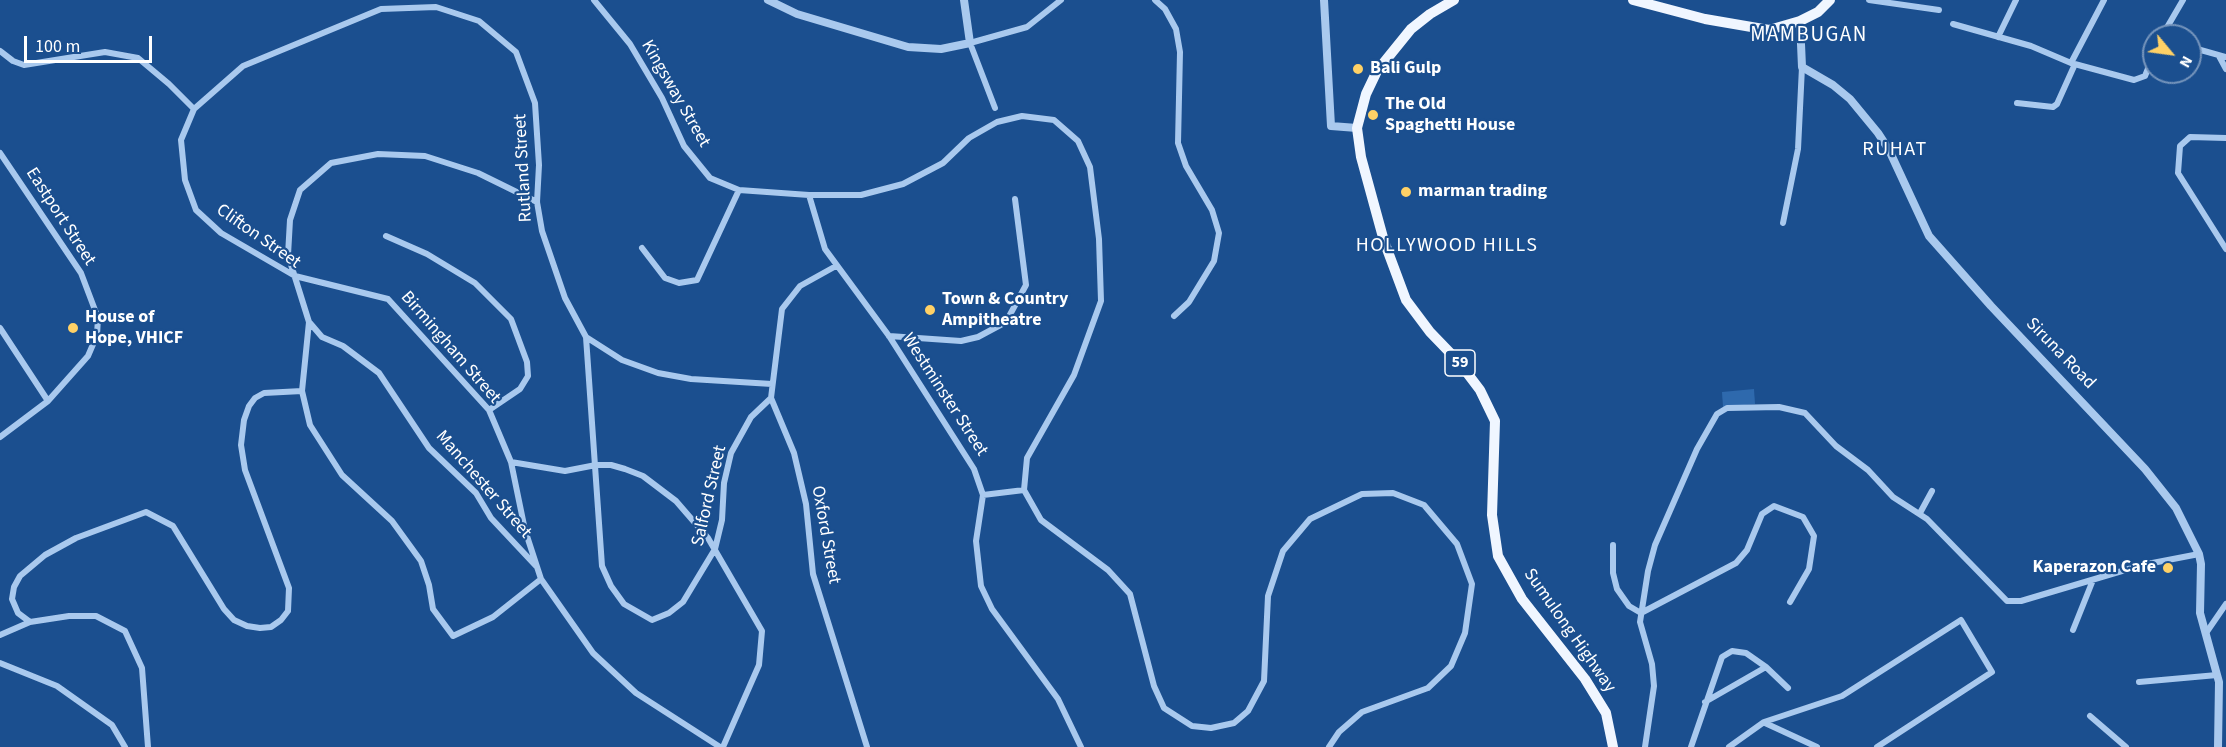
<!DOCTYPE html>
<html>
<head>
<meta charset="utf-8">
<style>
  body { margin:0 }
  #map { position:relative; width:2226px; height:747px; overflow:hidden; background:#1b4f8f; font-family:"Source Sans 3",sans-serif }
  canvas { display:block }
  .north { position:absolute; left:2142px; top:24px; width:60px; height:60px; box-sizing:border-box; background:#1b4f8f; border:2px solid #7695bc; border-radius:50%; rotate:119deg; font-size:16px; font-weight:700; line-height:24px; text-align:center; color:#fff }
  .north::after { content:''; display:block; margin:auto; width:21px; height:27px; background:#ffd166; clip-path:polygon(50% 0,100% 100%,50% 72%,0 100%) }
  .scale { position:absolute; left:24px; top:36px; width:128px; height:27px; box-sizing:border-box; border:3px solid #fff; border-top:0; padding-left:8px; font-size:18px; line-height:21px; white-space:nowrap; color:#fff; -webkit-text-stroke:4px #1b4f8f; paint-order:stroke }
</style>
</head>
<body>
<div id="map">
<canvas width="2226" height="747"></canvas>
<div class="north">N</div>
<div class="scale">100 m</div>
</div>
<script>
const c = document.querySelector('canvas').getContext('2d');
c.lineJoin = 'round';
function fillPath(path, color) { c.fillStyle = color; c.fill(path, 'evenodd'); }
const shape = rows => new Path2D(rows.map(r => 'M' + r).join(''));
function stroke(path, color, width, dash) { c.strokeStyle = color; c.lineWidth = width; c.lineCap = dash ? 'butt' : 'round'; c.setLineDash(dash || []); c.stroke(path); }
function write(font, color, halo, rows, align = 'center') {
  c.font = font + ' "Source Sans 3",sans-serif'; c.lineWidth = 4.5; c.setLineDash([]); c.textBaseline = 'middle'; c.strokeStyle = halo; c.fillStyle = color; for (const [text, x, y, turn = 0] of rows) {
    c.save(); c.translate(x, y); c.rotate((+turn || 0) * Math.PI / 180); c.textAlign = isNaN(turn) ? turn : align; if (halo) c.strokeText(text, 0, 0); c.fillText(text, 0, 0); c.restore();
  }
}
const green = shape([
  [1754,389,1755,404,1723,407,1722,392]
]);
const minor = shape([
  [594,0,630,44,662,98,684,146,710,178,739,190,809,195,861,195,903,184,943,163,969,138,997,122,1022,116,1054,120,1078,141,1090,167,1099,239,1101,301,1074,375,1027,458,1024,490,1041,520,1108,570,1130,594,1154,686,1164,708,1192,726,1211,728,1234,723,1248,711,1264,681,1268,596,1283,551,1310,519,1362,494,1393,493,1424,505,1457,544,1472,584,1465,633,1451,666,1428,688,1362,712,1339,732,1329,747],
  [1155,0,1165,9,1176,29,1180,52,1178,143,1186,166,1212,210,1219,233,1214,261,1189,302,1174,316],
  [1869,0,1939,10],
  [1953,24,2031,46,2071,63,2134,80,2145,76,2154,54],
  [2162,36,2183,0],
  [1998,37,2016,0],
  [2190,47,2226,57],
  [0,51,13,61,24,65,105,52,138,58,169,84,194,109],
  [2219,56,2226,69],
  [2071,63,2104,0],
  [2017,103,2053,107,2057,104,2075,64],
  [995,108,970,43,1027,27,1061,0],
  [2226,138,2190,137,2180,146,2178,173,2226,249],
  [0,153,81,273,98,318,97,335,88,356,48,401,0,437],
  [809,195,825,249,889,336,974,469,983,495,976,541,981,586,992,609,1058,699,1081,747],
  [537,202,478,173,425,156,378,154,331,163,300,190,290,220,288,255,309,322,302,391,310,425,342,475,392,521,421,561,429,585,433,609,453,636,493,617,541,579],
  [1783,223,1798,149,1802,67],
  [386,236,427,254,475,283,511,319,527,362,528,376,520,389,489,410],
  [642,248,665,278,679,283,697,280,739,190],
  [310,323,322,337,343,346,379,373,429,448,476,493,491,518,536,566],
  [0,328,48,401],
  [889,336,961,341,978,337,1006,322,1026,285,1015,199],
  [586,337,602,566,611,586,624,604,652,620,669,613,683,602,715,549,722,520,724,483,731,453,751,417,771,398,782,309,800,286,836,266],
  [771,398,794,453,806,504,813,574,867,747],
  [511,462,565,471,596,465,611,465,625,469,643,476,676,501,708,538,762,631,759,665,723,747],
  [983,495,1024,490],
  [1920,513,1932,491],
  [1613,545,1613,573,1617,589,1629,606,1641,613],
  [1641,613,1736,563,1747,550,1762,514,1774,506,1803,517,1814,536,1809,569,1790,602],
  [2073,630,2093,580],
  [2206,633,2226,604],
  [0,635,30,622],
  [0,663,57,686,112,725,125,747],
  [2139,682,2217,675],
  [1705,702,1766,667],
  [2090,716,2126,747],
  [1765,723,1817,747],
  [148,747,142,668,125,631,96,616,69,616,30,622,18,613,12,599,14,587,20,576,45,555,76,538,146,512,173,526,224,609,234,620,247,626,260,628,271,627,281,620,288,611,289,588,245,470,241,445,244,420,249,406,255,398,264,393,302,391],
  [720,747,636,693,593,653,541,579,525,530,511,462,489,410,388,299,295,276,221,233,196,210,185,180,181,140,194,109,243,66,381,9,436,7,479,21,516,52,535,103,539,165,537,202,542,231,565,298,586,337,622,360,658,373,691,379,772,384],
  [1645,747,1654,686,1652,664,1640,622,1648,571,1655,545,1697,449,1717,414,1727,408,1779,407,1805,413,1836,446,1868,470,1893,497,1927,519,2007,601,2021,601,2142,565,2199,554],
  [1691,747,1722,657,1732,651,1746,653,1766,667,1788,688],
  [1729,747,1764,722,1842,696,1961,620,1992,672,1877,747]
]);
const tertiary = shape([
  [768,0,797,14,908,47,941,49,970,43,964,0],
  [1324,0,1331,126,1357,128],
  [1800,21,1802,67,1833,85,1850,99,1878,133,1889,150,1929,236,1991,306,2145,469,2176,508,2199,554,2201,564,2200,613,2219,682,2218,747]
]);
const primary = shape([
  [1454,0,1430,14,1411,29,1377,71,1366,94,1357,128,1361,157,1384,241,1406,300,1430,332,1458,361,1480,390,1495,421,1492,515,1498,556,1522,599,1585,679,1606,713,1613,747],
  [1633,0,1705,19,1769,30,1800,21,1818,12,1830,0]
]);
const markers = [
  [1358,69,6,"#ffd166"],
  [1373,115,6,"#ffd166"],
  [1406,192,6,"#ffd166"],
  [930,310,6,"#ffd166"],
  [73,328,6,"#ffd166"],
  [2168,568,6,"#ffd166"]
];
const shields = [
  [1460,363,30]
];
const shieldNames = [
  ["59",1460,363]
];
const poiNames = [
  ["Bali Gulp",1370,69],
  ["The Old",1385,105],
  ["Spaghetti House",1385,126],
  ["marman trading",1418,192],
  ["Town & Country",942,300],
  ["Ampitheatre",942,321],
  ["House of",85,318],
  ["Hope, VHICF",85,339],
  ["Kaperazon Cafe",2156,568,"right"]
];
const streetNames = [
  ["Kingsway Street",675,94,60],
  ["Rutland Street",524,168,-93],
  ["Eastport Street",60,217,57],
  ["Clifton Street",258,237,35],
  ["Birmingham Street",450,348,49],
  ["Siruna Road",2060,354,46],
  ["Westminster Street",944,395,57],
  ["Manchester Street",483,485,49],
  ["Salford Street",710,496,-77],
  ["Oxford Street",825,535,80],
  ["Sumulong Highway",1569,631,55]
];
const neighbourhoodNames = [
  ["RUHAT",1895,151],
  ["HOLLYWOOD HILLS",1447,247]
];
const quarterNames = [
  ["MAMBUGAN",1809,36]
];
fillPath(green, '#2e69ad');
stroke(minor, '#a9c9ee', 6);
stroke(tertiary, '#a9c9ee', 8);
stroke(primary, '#f0f6ff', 10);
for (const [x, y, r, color] of markers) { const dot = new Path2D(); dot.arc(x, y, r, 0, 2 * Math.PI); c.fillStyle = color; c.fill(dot); stroke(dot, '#1b4f8f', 2); }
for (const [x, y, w] of shields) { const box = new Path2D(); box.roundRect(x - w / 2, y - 13, w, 26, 4.5); c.fillStyle = '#1b4f8f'; c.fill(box); stroke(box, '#fff', 1.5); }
write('bold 16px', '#fff', null, shieldNames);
write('bold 18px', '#fff', '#1b4f8f', poiNames, 'left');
write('18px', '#fff', '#1b4f8f', streetNames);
c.letterSpacing = '1.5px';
write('20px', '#fff', '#1b4f8f', neighbourhoodNames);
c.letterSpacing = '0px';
c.letterSpacing = '1.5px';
write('21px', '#fff', '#1b4f8f', quarterNames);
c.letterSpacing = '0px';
</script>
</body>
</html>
